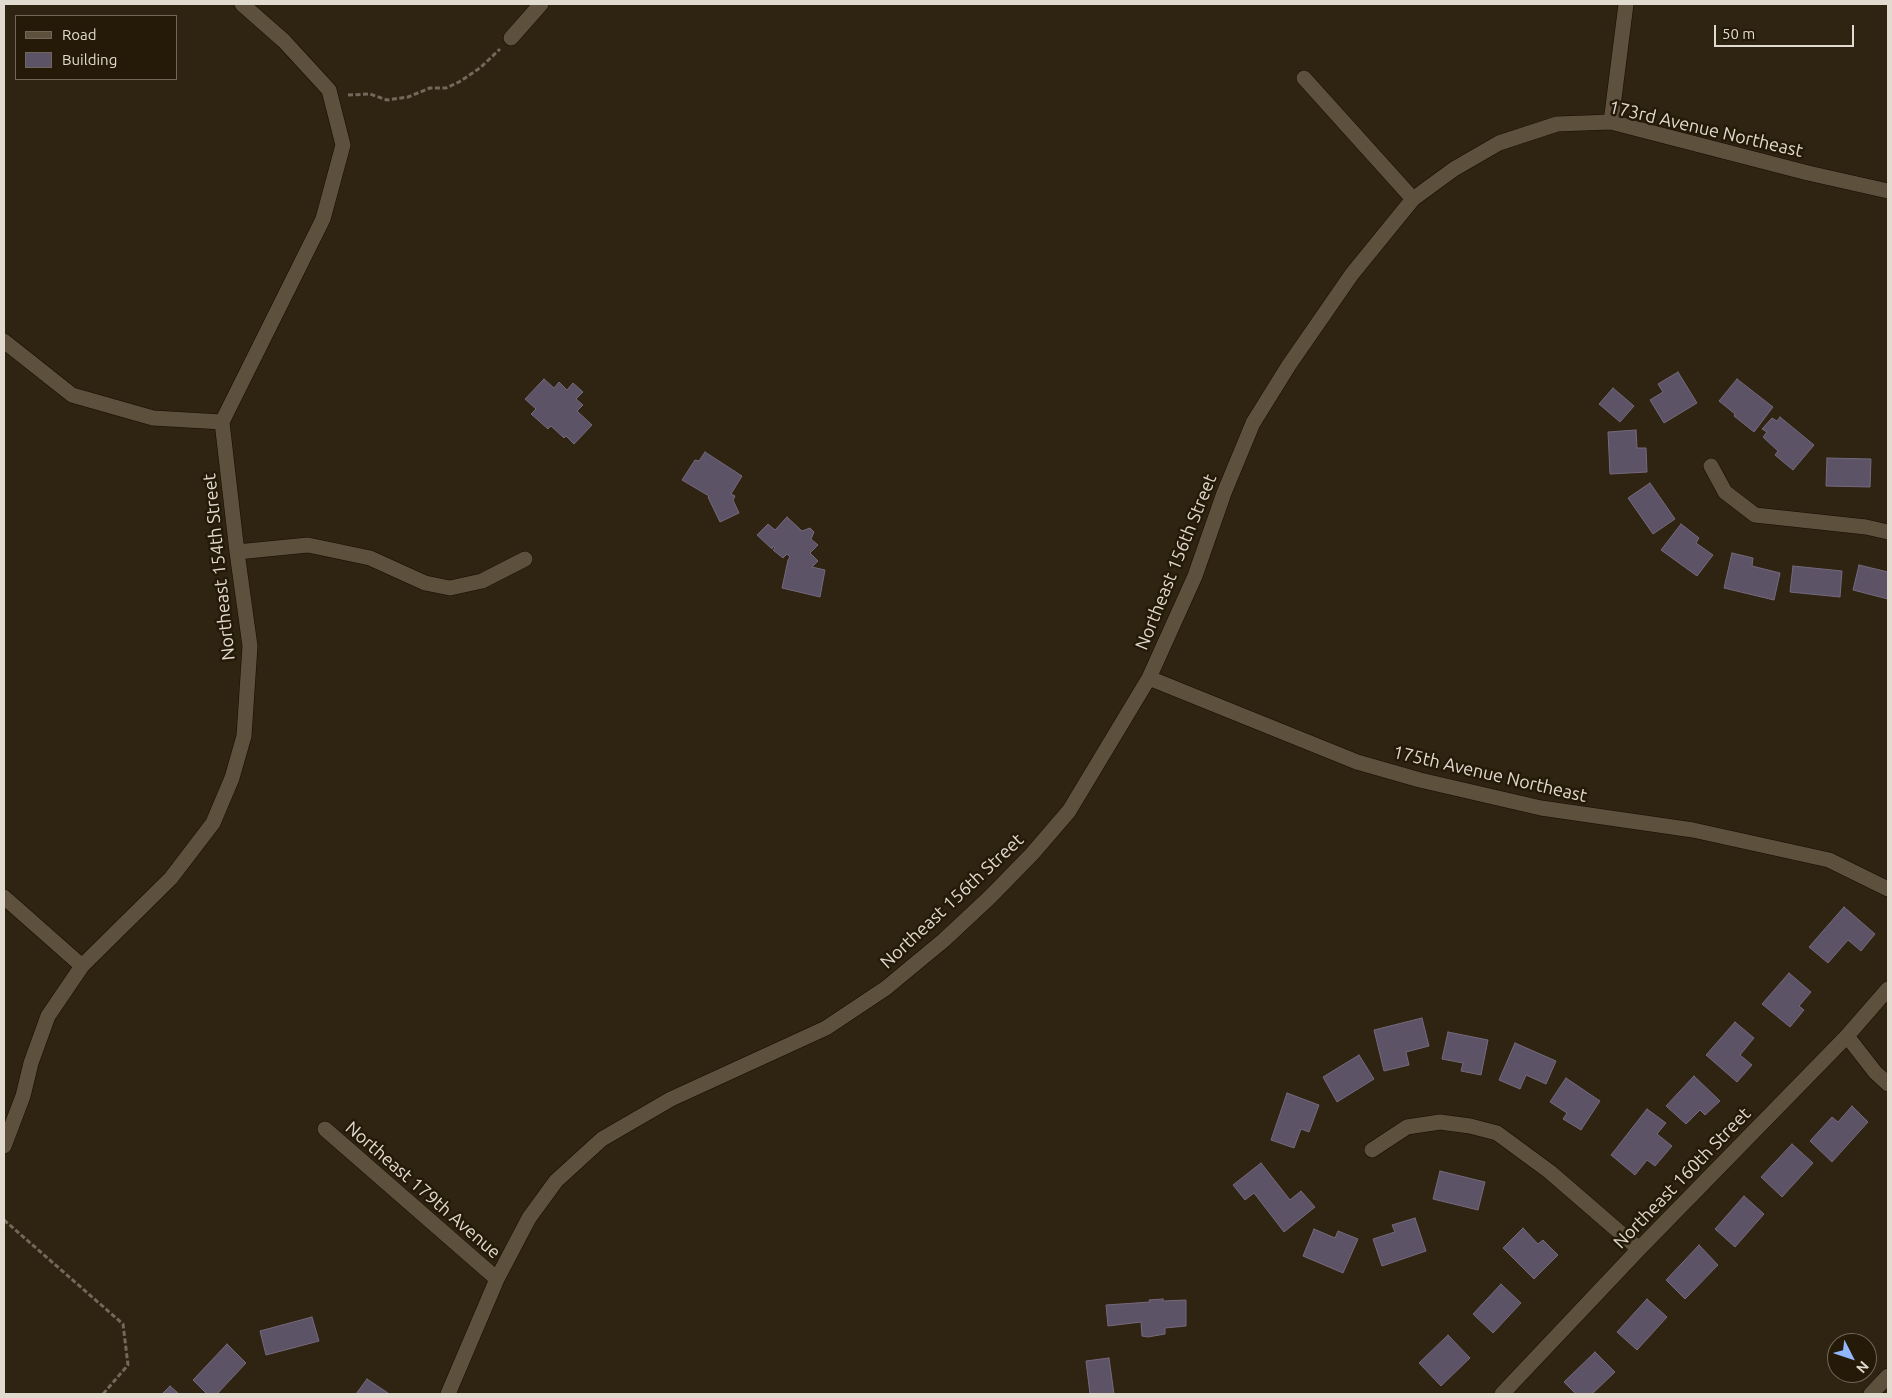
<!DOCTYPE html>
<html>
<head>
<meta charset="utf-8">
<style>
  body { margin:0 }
  #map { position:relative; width:1892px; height:1398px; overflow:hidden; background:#2f2311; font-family:Ubuntu,sans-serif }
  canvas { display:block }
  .frame { position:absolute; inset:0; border:5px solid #e1dacf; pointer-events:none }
  .legend { position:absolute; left:15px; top:15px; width:162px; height:65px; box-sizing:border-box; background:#251a08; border:1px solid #706758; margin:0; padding:6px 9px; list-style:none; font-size:15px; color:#e1dacf }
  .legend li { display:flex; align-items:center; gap:10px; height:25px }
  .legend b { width:25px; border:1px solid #706758 }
  .north { position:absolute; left:1827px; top:1333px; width:50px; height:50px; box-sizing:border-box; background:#251a08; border:1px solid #706758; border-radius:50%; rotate:131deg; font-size:14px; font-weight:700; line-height:20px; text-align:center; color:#e1dacf }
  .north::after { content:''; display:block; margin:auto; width:18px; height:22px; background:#91b8fd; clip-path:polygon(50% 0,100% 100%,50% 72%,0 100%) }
  .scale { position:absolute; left:1714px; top:25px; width:140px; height:22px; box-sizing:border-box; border:2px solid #e1dacf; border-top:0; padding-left:6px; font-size:15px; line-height:18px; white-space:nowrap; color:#e1dacf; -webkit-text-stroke:4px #251a08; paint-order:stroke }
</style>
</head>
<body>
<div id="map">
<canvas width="1892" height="1398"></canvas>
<div class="frame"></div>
<ul class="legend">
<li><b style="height:6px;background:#5d503d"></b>Road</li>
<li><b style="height:14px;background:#5d5366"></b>Building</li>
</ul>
<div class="north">N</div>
<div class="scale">50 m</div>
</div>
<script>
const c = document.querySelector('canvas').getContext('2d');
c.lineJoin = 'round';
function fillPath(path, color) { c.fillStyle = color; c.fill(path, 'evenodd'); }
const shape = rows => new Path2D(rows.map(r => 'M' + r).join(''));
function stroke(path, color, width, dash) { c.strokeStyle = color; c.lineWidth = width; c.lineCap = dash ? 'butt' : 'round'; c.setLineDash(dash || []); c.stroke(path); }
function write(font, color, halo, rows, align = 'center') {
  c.font = font + ' Ubuntu,sans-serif'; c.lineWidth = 5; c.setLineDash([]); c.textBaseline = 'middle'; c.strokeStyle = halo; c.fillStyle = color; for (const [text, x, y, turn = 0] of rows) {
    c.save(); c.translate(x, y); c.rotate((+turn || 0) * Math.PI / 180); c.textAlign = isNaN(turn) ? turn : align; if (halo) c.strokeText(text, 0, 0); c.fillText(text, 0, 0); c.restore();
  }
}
const building = shape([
  [1678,372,1697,403,1664,423,1650,400,1663,392,1658,384,1678,372],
  [544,379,554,388,559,382,567,390,573,383,583,392,576,399,583,405,577,411,592,425,574,444,566,436,564,438,551,426,548,429,531,414,536,409,525,399,544,379],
  [1737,379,1773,407,1754,432,1734,416,1735,414,1719,401,1737,379],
  [1613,388,1634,406,1620,422,1599,404,1613,388],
  [1780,417,1814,445,1793,470,1775,455,1778,451,1763,437,1767,432,1762,429,1772,418,1777,421,1780,417],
  [1636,430,1637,448,1646,448,1647,472,1610,474,1608,432,1636,430],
  [705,452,742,476,731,494,735,496,733,500,739,513,720,522,708,497,709,496,682,480,695,460,699,461,705,452],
  [1827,458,1871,459,1870,487,1826,486,1827,458],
  [1650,483,1675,519,1653,534,1628,498,1650,483],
  [787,517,802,531,810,528,814,532,811,539,818,545,810,553,818,561,812,567,825,570,820,597,782,588,788,560,790,557,787,554,783,558,773,550,775,548,773,546,772,549,757,535,768,524,775,530,787,517],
  [1681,524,1699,538,1696,543,1713,555,1697,576,1661,550,1681,524],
  [1732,553,1753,558,1752,566,1780,573,1774,600,1724,588,1732,553],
  [1859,565,1888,572,1888,599,1853,590,1859,565],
  [1793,566,1842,571,1840,597,1790,592,1793,566],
  [1844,907,1875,934,1861,951,1848,940,1828,963,1809,947,1844,907],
  [1789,973,1811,992,1799,1006,1804,1010,1790,1027,1762,1004,1789,973],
  [1422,1018,1429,1046,1406,1052,1409,1065,1384,1071,1374,1030,1422,1018],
  [1735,1022,1754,1038,1740,1055,1752,1065,1737,1082,1706,1055,1735,1022],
  [1448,1032,1488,1040,1481,1075,1461,1071,1463,1063,1442,1059,1448,1032],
  [1515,1043,1556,1061,1546,1084,1526,1075,1520,1089,1499,1080,1515,1043],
  [1359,1055,1374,1079,1337,1102,1323,1077,1359,1055],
  [1694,1076,1720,1101,1705,1115,1700,1110,1686,1124,1666,1106,1694,1076],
  [1566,1078,1600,1101,1581,1130,1563,1119,1567,1113,1550,1102,1566,1078],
  [1287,1093,1319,1105,1309,1132,1301,1129,1294,1148,1271,1140,1287,1093],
  [1852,1106,1868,1122,1832,1162,1810,1141,1832,1117,1838,1122,1852,1106],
  [1647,1109,1666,1123,1657,1134,1672,1146,1655,1166,1647,1160,1635,1175,1611,1155,1647,1109],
  [1792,1144,1813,1163,1782,1197,1761,1177,1792,1144],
  [1261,1163,1290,1200,1301,1191,1315,1207,1284,1232,1254,1193,1245,1200,1233,1185,1261,1163],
  [1440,1171,1485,1182,1478,1210,1433,1199,1440,1171],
  [1744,1196,1764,1214,1735,1247,1715,1229,1744,1196],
  [1415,1218,1426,1251,1382,1266,1373,1239,1395,1232,1392,1225,1415,1218],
  [1523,1228,1538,1244,1543,1240,1558,1255,1534,1279,1503,1248,1523,1228],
  [1314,1229,1335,1238,1338,1231,1358,1239,1343,1273,1303,1256,1314,1229],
  [1699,1245,1718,1265,1685,1299,1666,1280,1699,1245],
  [1501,1284,1521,1303,1493,1333,1473,1314,1501,1284],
  [1163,1299,1163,1301,1186,1300,1186,1326,1165,1328,1165,1334,1148,1337,1142,1336,1141,1322,1108,1326,1106,1305,1150,1302,1149,1300,1163,1299],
  [1647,1299,1667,1317,1637,1350,1617,1332,1647,1299],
  [312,1317,319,1341,266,1355,260,1331,312,1317],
  [1448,1335,1470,1358,1441,1386,1419,1363,1448,1335],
  [227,1344,246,1363,217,1394,207,1394,193,1380,227,1344],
  [1595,1352,1615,1372,1592,1394,1576,1394,1564,1382,1595,1352],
  [1109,1358,1114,1394,1090,1394,1086,1361,1109,1358],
  [367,1379,388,1393,387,1394,356,1394,367,1379],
  [170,1386,179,1394,162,1394,170,1386]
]);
const path = shape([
  [348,95,370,94,387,100,408,97,430,88,446,88,459,82,480,68,500,49],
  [4,1220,123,1324,128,1365,103,1394]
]);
const minor = shape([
  [511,38,541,4],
  [1304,78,1413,199],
  [1611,122,1626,4],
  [4,341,72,395,153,418,222,422],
  [1711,466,1725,492,1755,515,1866,527,1888,532],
  [237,552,308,545,370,558,425,583,450,588,482,581,525,559],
  [1149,678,1357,762,1420,780,1541,808,1693,830,1829,860,1888,889],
  [4,897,82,966],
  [1847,1036,1875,1072,1888,1084],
  [325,1129,497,1279],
  [4,1146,23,1096,31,1063,48,1016,82,966,171,878,213,823,232,778,244,736,250,646,237,552,222,422,323,219,343,145,329,90,284,41,242,4],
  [1372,1150,1407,1127,1440,1122,1470,1126,1497,1133,1550,1172,1639,1249],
  [448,1394,497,1279,529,1218,556,1181,602,1139,671,1099,826,1028,886,988,944,940,990,897,1032,854,1069,811,1149,678,1195,576,1224,493,1253,423,1289,365,1352,274,1413,199,1454,169,1499,143,1557,124,1611,122,1808,173,1888,191],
  [1502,1394,1639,1249,1847,1036,1888,989],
  [1871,1394,1888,1376]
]);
const streetNames = [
  ["173rd Avenue Northeast",1706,129,13],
  ["Northeast 156th Street",1176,562,-68],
  ["Northeast 154th Street",219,567,-96],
  ["175th Avenue Northeast",1490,774,13],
  ["Northeast 156th Street",952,901,-43],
  ["Northeast 160th Street",1682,1178,-46],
  ["Northeast 179th Avenue",423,1190,41]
];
fillPath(building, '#5d5366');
stroke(building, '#75697e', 1);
stroke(minor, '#160c00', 16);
stroke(path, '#73695a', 3, [5, 2.5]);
stroke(minor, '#5d503d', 15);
write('18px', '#e1dacf', '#251a08', streetNames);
</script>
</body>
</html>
